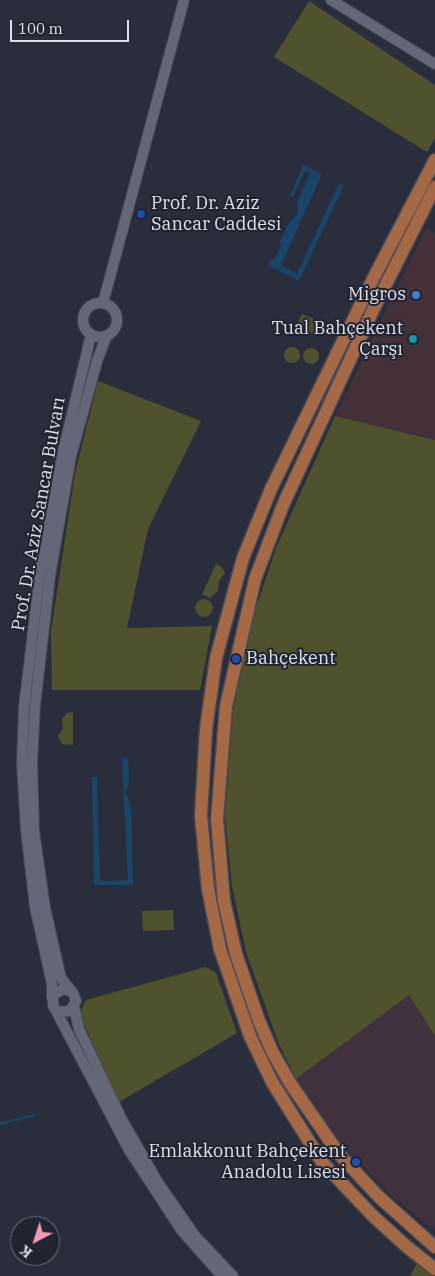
<!DOCTYPE html>
<html>
<head>
<meta charset="utf-8">
<style>
  body { margin:0 }
  #map { position:relative; width:435px; height:1276px; overflow:hidden; background:#2a2e3c; font-family:"IBM Plex Serif",serif }
  canvas { display:block }
  .north { position:absolute; left:10px; top:1216px; width:50px; height:50px; box-sizing:border-box; background:#212431; border:1px solid #6c6f7b; border-radius:50%; rotate:220deg; font-size:14px; font-weight:700; line-height:20px; text-align:center; color:#dde0e9 }
  .north::after { content:''; display:block; margin:auto; width:18px; height:22px; background:#f29aaf; clip-path:polygon(50% 0,100% 100%,50% 72%,0 100%) }
  .scale { position:absolute; left:10px; top:20px; width:119px; height:22px; box-sizing:border-box; border:2px solid #dde0e9; border-top:0; padding-left:6px; font-size:15px; line-height:18px; white-space:nowrap; color:#dde0e9; -webkit-text-stroke:4px #212431; paint-order:stroke }
</style>
</head>
<body>
<div id="map">
<canvas width="435" height="1276"></canvas>
<div class="north">K</div>
<div class="scale">100 m</div>
</div>
<script>
const c = document.querySelector('canvas').getContext('2d');
c.lineJoin = 'round';
function fillPath(path, color) { c.fillStyle = color; c.fill(path, 'evenodd'); }
const shape = rows => new Path2D(rows.map(r => 'M' + r).join(''));
function stroke(path, color, width, dash) { c.strokeStyle = color; c.lineWidth = width; c.lineCap = dash ? 'butt' : 'round'; c.setLineDash(dash || []); c.stroke(path); }
function write(font, color, halo, rows, align = 'center') {
  c.font = font + ' "IBM Plex Serif",serif'; c.lineWidth = 4; c.setLineDash([]); c.textBaseline = 'middle'; c.strokeStyle = halo; c.fillStyle = color; for (const [text, x, y, turn = 0] of rows) {
    c.save(); c.translate(x, y); c.rotate((+turn || 0) * Math.PI / 180); c.textAlign = isNaN(turn) ? turn : align; if (halo) c.strokeText(text, 0, 0); c.fillText(text, 0, 0); c.restore();
  }
}
const commercial = shape([
  [426,228,435,233,435,440,335,416]
]);
const education = shape([
  [409,994,435,1036,435,1226,433,1230,392,1196,341,1144,296,1079]
]);
const green = shape([
  [309,1,435,85,435,138,427,152,274,57],
  [302,314,319,321,313,334,296,326],
  '284 355a8 8 0 1 1 16 0a8 8 0 1 1-16 0Z',
  '303 356a8 8 0 1 1 16 0a8 8 0 1 1-16 0Z',
  [98,381,201,421,148,529,127,628,212,626,200,690,52,690,51,631,75,473],
  [335,416,435,440,435,1036,409,995,296,1079,278,1042,246,952,232,886,225,816,233,711,251,623,276,548],
  [216,564,222,567,225,573,219,581,218,591,210,598,202,594],
  '195 608a9 9 0 1 1 18 0a9 9 0 1 1-18 0Z',
  [73,712,73,745,62,744,58,736,63,728,62,719,67,713],
  [173,910,174,930,143,931,142,911],
  [206,967,216,973,237,1033,119,1102,79,1013,86,1000],
  [417,1263,434,1276,410,1276]
]);
const water = shape([
  [303,165,322,174,281,265,297,274,339,183,344,185,299,281,268,265,271,259,274,260,282,244,279,243,288,224,298,214,297,203,310,173,305,171,293,197,290,196],
  [122,758,128,758,129,782,125,793,131,805,133,885,94,885,92,777,97,777,100,881,128,880]
]);
const stream = shape([
  [0,1124,34,1115]
]);
const minor = shape([
  [331,0,435,64],
  [103,303,184,0],
  '83 320a17 17 0 1 1 34 0a17 17 0 1 1-34 0Z',
  [70,991,63,989,53,995,53,1006,58,1012,70,1011,76,1001,73,993,61,978,45,908,34,831,32,763,35,705,50,576,71,456,98,358,107,335],
  [52,998,52,984,35,907,26,830,22,764,24,707,40,574,63,452,91,335],
  [74,1007,79,1029,121,1118,157,1181,195,1236,233,1276],
  [55,1009,129,1150,182,1231,222,1276]
]);
const major = shape([
  [435,160,373,279,271,489,243,558,216,658,206,729,201,816,208,889,220,949,250,1036,272,1082,322,1162,372,1215,406,1246,435,1269],
  [435,187,373,310,283,505,255,579,226,706,217,819,224,901,236,954,259,1021,273,1053,290,1083,339,1154,379,1197,435,1247]
]);
const markers = [
  [141,214,5,"#1a4fb4"],
  [416,295,5,"#3f7fe0"],
  [413,339,5,"#0f9aa8"],
  [236,659,5,"#1a4fb4"],
  [356,1162,5,"#1a4fb4"]
];
const poiNames = [
  ["Prof. Dr. Aziz",151,204,"left"],
  ["Sancar Caddesi",151,225,"left"],
  ["Migros",406,295],
  ["Tual Bahçekent",403,329],
  ["Çarşı",403,350],
  ["Bahçekent",246,659,"left"],
  ["Emlakkonut Bahçekent",346,1152],
  ["Anadolu Lisesi",346,1173]
];
const streetNames = [
  ["Prof. Dr. Aziz Sancar Bulvarı",39,514,-80]
];
fillPath(commercial, '#433039');
fillPath(education, '#3f313e');
fillPath(green, '#50522d');
fillPath(water, '#19456b');
stroke(stream, '#19456b', 2.5);
stroke(minor, '#484b56', 12);
stroke(major, '#484b56', 15);
stroke(minor, '#636777', 10);
stroke(major, '#a56945', 12);
for (const [x, y, r, color] of markers) { const dot = new Path2D(); dot.arc(x, y, r, 0, 2 * Math.PI); c.fillStyle = color; c.fill(dot); stroke(dot, '#212431', 2); }
write('18px', '#dde0e9', '#212431', poiNames, 'right');
write('18px', '#dde0e9', '#212431', streetNames);
</script>
</body>
</html>
